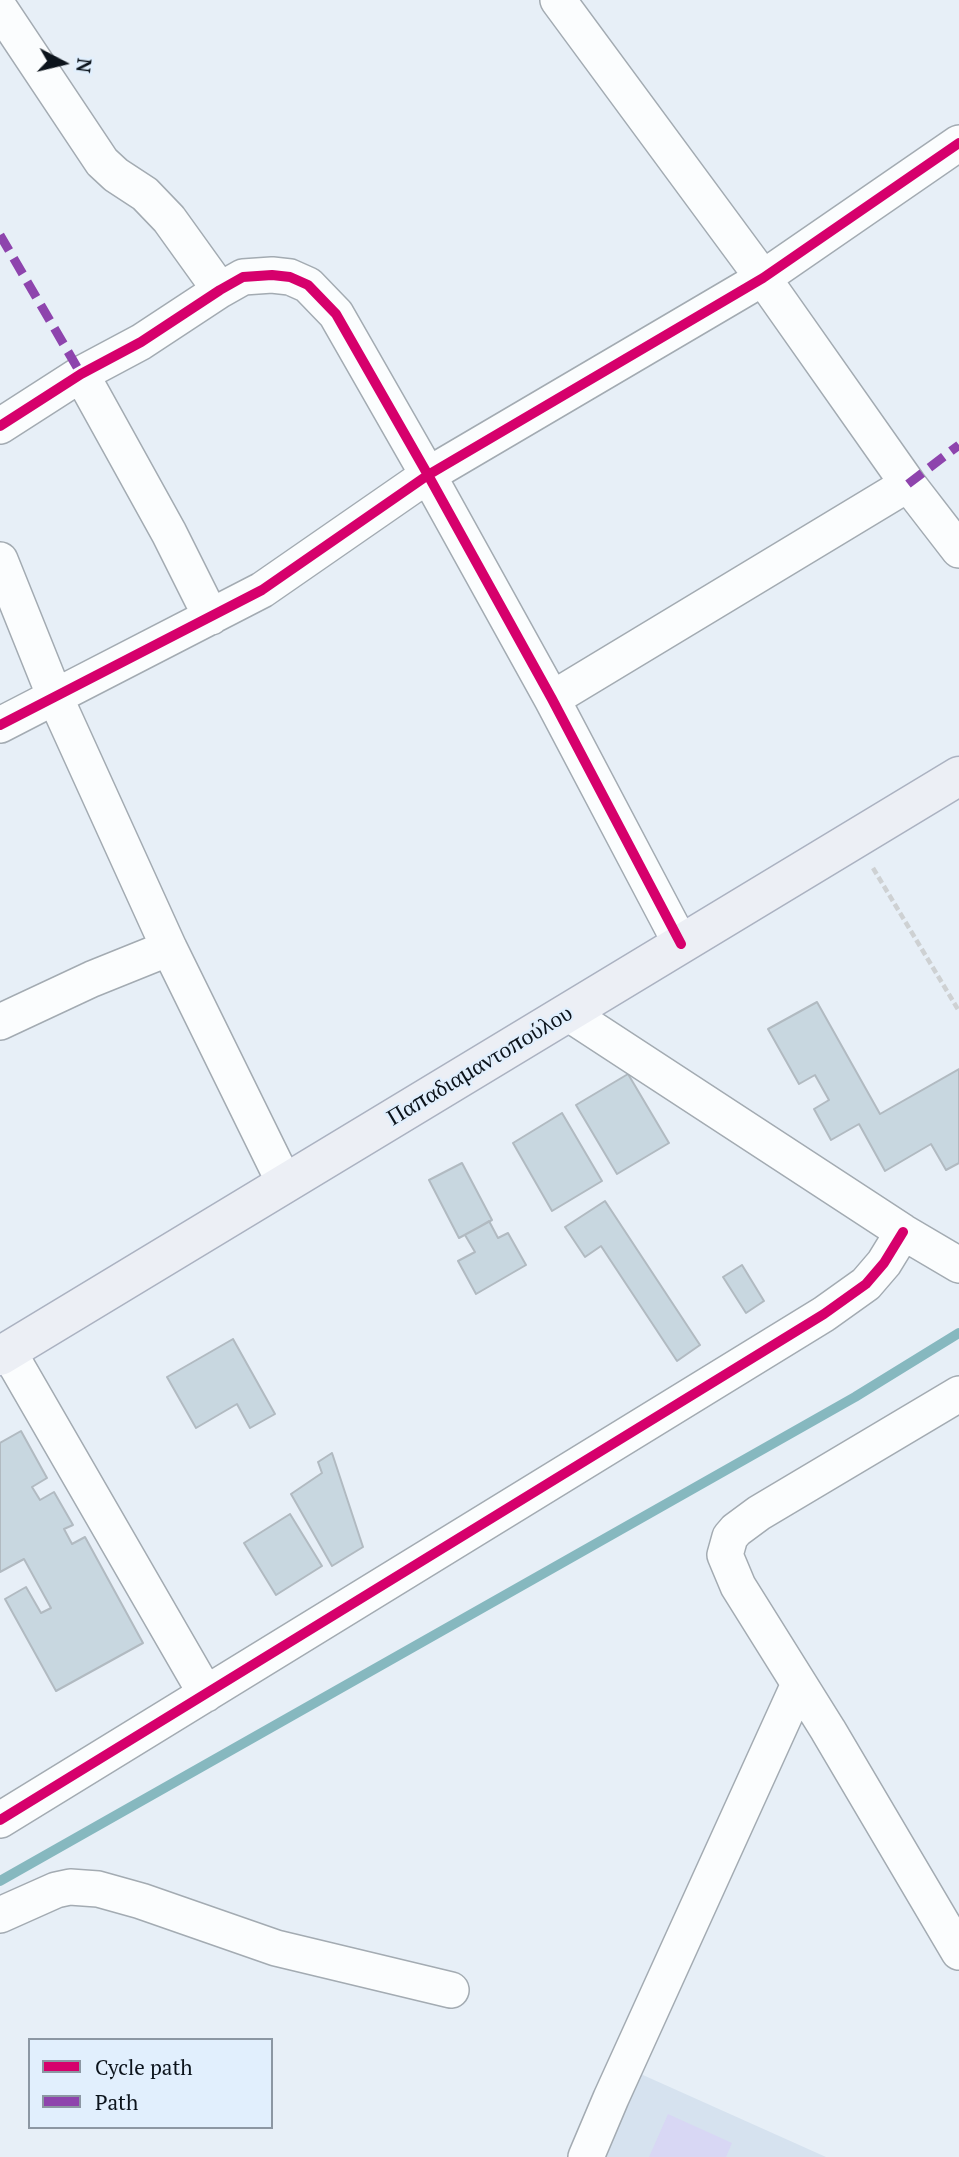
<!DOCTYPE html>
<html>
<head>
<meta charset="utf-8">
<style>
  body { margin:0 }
  #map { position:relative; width:959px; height:2157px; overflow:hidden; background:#e7eff7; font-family:"PT Serif",serif }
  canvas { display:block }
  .legend { position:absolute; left:28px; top:2038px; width:245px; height:91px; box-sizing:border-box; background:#e1effd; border:2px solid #8c97a3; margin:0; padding:9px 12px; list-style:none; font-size:21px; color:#0c141c }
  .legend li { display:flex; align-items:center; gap:14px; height:35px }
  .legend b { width:35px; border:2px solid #8c97a3 }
  .north { position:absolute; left:28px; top:28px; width:70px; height:70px; -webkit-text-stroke:5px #e1effd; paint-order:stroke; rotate:97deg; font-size:19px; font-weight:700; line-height:28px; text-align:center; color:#0c141c }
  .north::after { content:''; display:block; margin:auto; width:24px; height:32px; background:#0c141c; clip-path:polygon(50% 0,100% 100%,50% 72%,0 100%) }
</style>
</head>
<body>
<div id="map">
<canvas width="959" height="2157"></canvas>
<ul class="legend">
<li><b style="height:9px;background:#d6006c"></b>Cycle path</li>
<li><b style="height:9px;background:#8e44ad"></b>Path</li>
</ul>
<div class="north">N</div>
</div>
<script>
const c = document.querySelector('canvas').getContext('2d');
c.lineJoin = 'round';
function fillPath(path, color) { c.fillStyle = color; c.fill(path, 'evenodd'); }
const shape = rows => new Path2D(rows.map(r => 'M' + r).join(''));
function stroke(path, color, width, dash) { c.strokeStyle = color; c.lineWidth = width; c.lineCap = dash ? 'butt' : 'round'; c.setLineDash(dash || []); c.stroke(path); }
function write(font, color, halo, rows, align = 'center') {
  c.font = font + ' "PT Serif",serif'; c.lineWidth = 5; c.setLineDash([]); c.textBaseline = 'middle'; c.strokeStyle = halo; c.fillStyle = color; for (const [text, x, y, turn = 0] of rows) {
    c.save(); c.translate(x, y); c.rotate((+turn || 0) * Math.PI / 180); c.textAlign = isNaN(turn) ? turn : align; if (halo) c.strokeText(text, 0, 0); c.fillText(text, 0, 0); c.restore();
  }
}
const built = shape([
  [634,2071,826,2157,595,2157]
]);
const green = shape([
  [668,2114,732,2143,726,2157,649,2157]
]);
const stream = shape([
  [0,1881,855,1397,959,1333]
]);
const building = shape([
  [817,1002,880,1114,959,1069,959,1163,946,1170,931,1144,885,1171,859,1124,831,1140,814,1109,829,1100,815,1075,799,1084,768,1029,817,1002],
  [628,1074,669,1143,617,1174,576,1105,628,1074],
  [562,1113,602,1181,552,1211,513,1143,562,1113],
  [462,1163,492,1220,459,1238,429,1180,462,1163],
  [605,1201,700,1345,677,1361,601,1246,585,1257,565,1227,605,1201],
  [489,1221,498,1238,508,1233,526,1265,476,1294,458,1261,475,1252,465,1235,489,1221],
  [742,1265,764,1301,746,1313,723,1277,742,1265],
  [233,1339,275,1414,250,1428,237,1404,196,1428,167,1377,233,1339],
  [21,1431,47,1478,32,1487,40,1500,54,1492,73,1525,64,1529,72,1544,85,1537,143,1643,56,1691,5,1599,26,1587,41,1613,51,1608,24,1559,0,1572,0,1443,21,1431],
  [332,1453,363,1547,332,1566,291,1494,322,1473,318,1462,332,1453],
  [290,1514,322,1566,276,1595,244,1543,290,1514]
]);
const path = shape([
  [873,868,959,1011]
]);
const minor = shape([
  [558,0,763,278,908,484,959,550],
  [0,9,102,162,116,175,145,194,169,219,220,290],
  [81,374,169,533,211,617],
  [0,426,81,374,141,342,220,290,243,277,272,275,290,277,308,285,336,314,428,475,552,699,681,944],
  [0,560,55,697,169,948,285,1184],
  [552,699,908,484],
  [0,725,262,590,428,475,763,278,959,143],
  [568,1013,903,1232,959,1265],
  [0,1022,92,979,169,948],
  [8,1351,206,1694],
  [959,1394,759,1513,736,1530,730,1537,725,1555,738,1586,828,1730,959,1952],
  [0,1820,824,1314,866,1284,884,1263,903,1232],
  [0,1915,56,1890,70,1887,98,1889,141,1901,276,1948,451,1990],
  [586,2157,611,2098,799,1684]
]);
const major = shape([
  [0,1356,959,776]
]);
const quiet = shape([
  [0,235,81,374],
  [908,484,959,445]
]);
const cycleway = shape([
  [0,426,81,374,141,342,220,290,243,277,272,275,290,277,308,285,336,314,428,475,552,699,681,944],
  [0,725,262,590,428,475,763,278,959,143],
  [0,1820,824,1314,866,1284,884,1263,903,1232]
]);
const streetNames = [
  ["Παπαδιαμαντοπούλου",480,1066,-31]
];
fillPath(built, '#d6e2ef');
fillPath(green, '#d8d7f4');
stroke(stream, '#86b8bf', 10);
fillPath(building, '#c8d7e0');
stroke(building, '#b1bac1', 2);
stroke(minor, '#a3abb2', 38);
stroke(major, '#abb2c1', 41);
stroke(path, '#ced1d3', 4.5, [7, 3.5]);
stroke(minor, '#fbfdfe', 35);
stroke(major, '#eceff5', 38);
stroke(quiet, '#8e44ad', 9, [18, 9]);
stroke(cycleway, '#d6006c', 10);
write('23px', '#0c141c', '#e1effd', streetNames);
</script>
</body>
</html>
